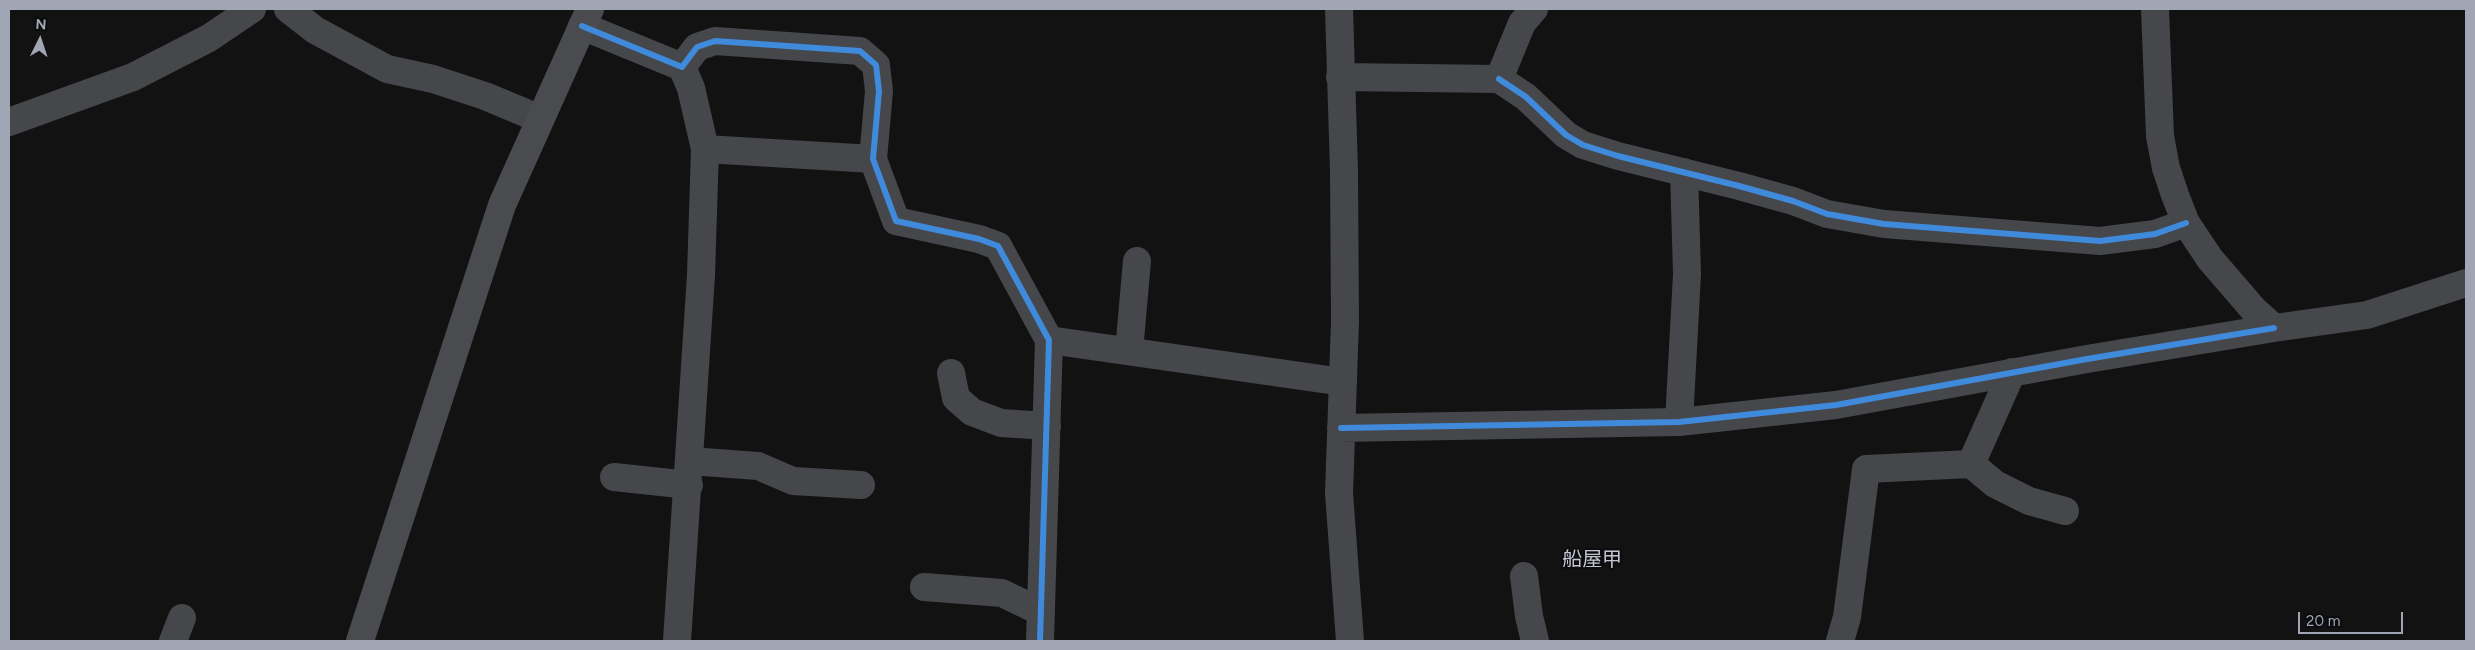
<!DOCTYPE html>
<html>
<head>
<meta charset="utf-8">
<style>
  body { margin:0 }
  #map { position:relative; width:2475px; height:650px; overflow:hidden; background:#121212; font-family:Figtree,sans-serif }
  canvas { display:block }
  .frame { position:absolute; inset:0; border:10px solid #a1a6b5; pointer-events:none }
  .north { position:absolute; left:15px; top:15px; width:50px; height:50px; -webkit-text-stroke:4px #0c0c0e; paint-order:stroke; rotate:4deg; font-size:14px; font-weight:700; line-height:20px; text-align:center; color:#a1a6b5 }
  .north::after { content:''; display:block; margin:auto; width:18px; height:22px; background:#a1a6b5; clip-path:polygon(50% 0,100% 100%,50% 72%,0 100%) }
  .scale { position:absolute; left:2298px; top:612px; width:105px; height:22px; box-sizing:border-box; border:2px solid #a1a6b5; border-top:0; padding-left:6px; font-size:15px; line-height:18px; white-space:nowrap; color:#a1a6b5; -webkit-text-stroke:4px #0c0c0e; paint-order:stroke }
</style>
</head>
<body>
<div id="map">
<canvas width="2475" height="650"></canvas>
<div class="frame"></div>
<div class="north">N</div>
<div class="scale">20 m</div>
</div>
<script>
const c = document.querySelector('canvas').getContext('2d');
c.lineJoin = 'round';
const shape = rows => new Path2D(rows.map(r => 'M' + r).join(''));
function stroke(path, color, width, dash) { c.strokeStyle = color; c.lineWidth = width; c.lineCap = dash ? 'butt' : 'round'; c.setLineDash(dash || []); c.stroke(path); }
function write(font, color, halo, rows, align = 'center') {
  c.font = font + ' Figtree,"Noto Sans JP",sans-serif'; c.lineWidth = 4; c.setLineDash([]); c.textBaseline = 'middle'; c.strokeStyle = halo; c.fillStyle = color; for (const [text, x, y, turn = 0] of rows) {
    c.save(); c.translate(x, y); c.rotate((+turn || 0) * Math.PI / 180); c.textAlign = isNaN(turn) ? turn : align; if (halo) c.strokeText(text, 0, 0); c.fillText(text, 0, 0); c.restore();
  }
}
const street = shape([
  [288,9,315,30,387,69,433,79,485,96,540,119],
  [1339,9,1344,171,1345,321,1339,493,1350,641],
  [2155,9,2160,136,2166,168,2175,195,2186,223,2210,259,2254,310,2274,328,2367,315,2466,283],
  [582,26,682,67,697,47,715,41,860,51,876,65,879,91,873,159,896,221,979,239,998,246,1049,340,1040,641],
  [682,67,691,88,705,149,873,159],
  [1340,77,1499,79,1522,23,1534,9],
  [1499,79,1526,97,1566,135,1583,145,1618,156,1739,186,1793,201,1827,214,1884,224,2100,241,2155,234,2186,223],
  [9,122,133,77,209,38,252,9],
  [1049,340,1343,382],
  [1129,351,1137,261],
  [2012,372,1971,464,1995,484,2029,501,2065,511],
  [951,373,956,398,972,412,1001,423,1047,426],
  [1679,422,1687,274,1684,172],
  [1341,428,1679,422,1836,405,2087,359,2274,328],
  [690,461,758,466,793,481,861,485],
  [614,477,689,485],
  [1524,576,1529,616,1535,641],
  [924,587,1002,593,1041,612],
  [173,641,182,618],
  [677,641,701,275,705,149],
  [1840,641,1847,617,1866,469,1971,464]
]);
const secondary = shape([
  [360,641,502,205,590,9]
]);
const cycleway = shape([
  [582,26,682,67,697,47,715,41,860,51,876,65,879,91,873,159,896,221,979,239,998,246,1049,340,1040,641],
  [1499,79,1526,97,1566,135,1583,145,1618,156,1739,186,1793,201,1827,214,1884,224,2100,241,2155,234,2186,223],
  [1341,428,1679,422,1836,405,2087,359,2274,328]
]);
const quarterNames = [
  ["船屋甲",1592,560]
];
stroke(street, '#46474b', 28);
stroke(secondary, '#494b4f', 28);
stroke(cycleway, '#408adc', 6);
write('20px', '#c2c5d1', '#0c0c0e', quarterNames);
</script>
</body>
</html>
